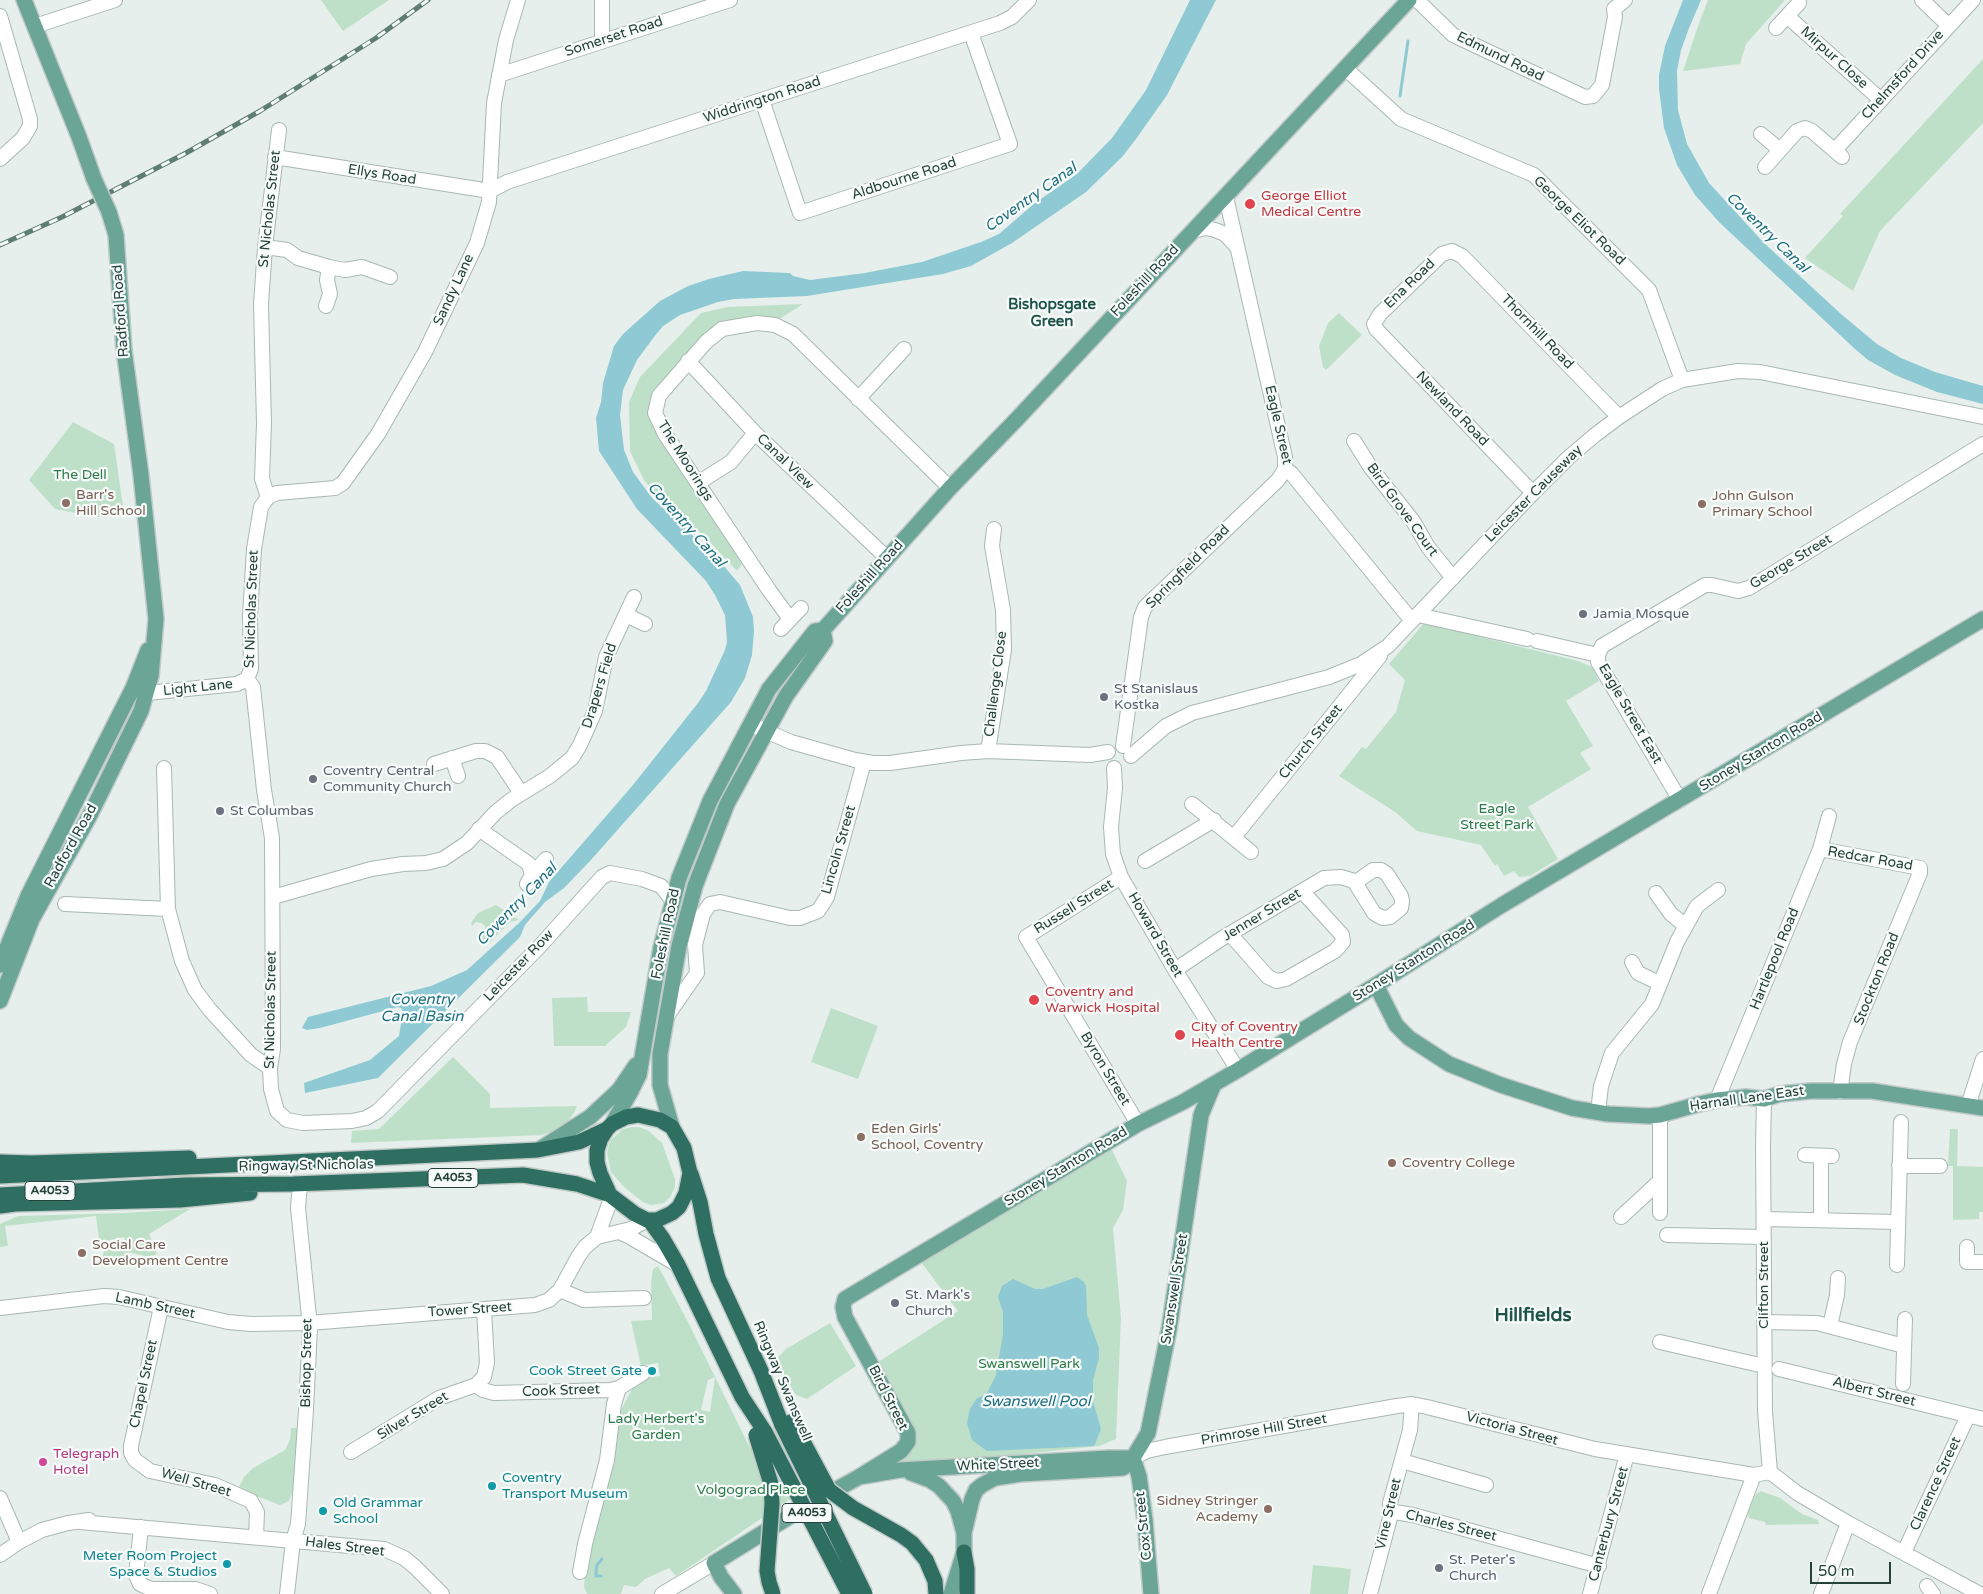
<!DOCTYPE html>
<html>
<head>
<meta charset="utf-8">
<style>
  body { margin:0 }
  #map { position:relative; width:1983px; height:1594px; overflow:hidden; background:#e6efeb; font-family:"Varela Round",sans-serif }
  canvas { display:block }
  .scale { position:absolute; left:1810px; top:1562px; width:81px; height:22px; box-sizing:border-box; border:2px solid #24423a; border-top:0; padding-left:6px; font-size:15px; line-height:18px; white-space:nowrap; color:#24423a; -webkit-text-stroke:4px #f7fbf9; paint-order:stroke }
</style>
</head>
<body>
<div id="map">
<canvas width="1983" height="1594"></canvas>
<div class="scale">50 m</div>
</div>
<script>
const c = document.querySelector('canvas').getContext('2d');
c.lineJoin = 'round';
function fillPath(path, color) { c.fillStyle = color; c.fill(path, 'evenodd'); }
const shape = rows => new Path2D(rows.map(r => 'M' + r).join(''));
function stroke(path, color, width, dash) { c.strokeStyle = color; c.lineWidth = width; c.lineCap = dash ? 'butt' : 'round'; c.setLineDash(dash || []); c.stroke(path); }
function write(font, color, halo, rows, align = 'center') {
  c.font = font + ' "Varela Round",sans-serif'; c.lineWidth = 4.5; c.setLineDash([]); c.textBaseline = 'middle'; c.strokeStyle = halo; c.fillStyle = color; for (const [text, x, y, turn = 0] of rows) {
    c.save(); c.translate(x, y); c.rotate((+turn || 0) * Math.PI / 180); c.textAlign = isNaN(turn) ? turn : align; if (halo) c.strokeText(text, 0, 0); c.fillText(text, 0, 0); c.restore();
  }
}
const green = shape([
  [321,0,389,0,343,31],
  [1708,0,1785,0,1746,44,1740,64,1683,71,1699,23],
  [1983,59,1983,123,1880,231,1853,291,1805,258,1843,216,1840,214],
  [803,304,781,318,723,325,652,412,744,561,737,571,703,535,662,502,644,480,630,451,629,402,640,377,701,313,728,307],
  [1339,313,1362,335,1326,370,1323,367,1319,346,1328,323],
  [73,422,114,444,124,513,97,517,55,509,29,480],
  [1424,623,1578,661,1592,667,1599,681,1566,701,1593,746,1580,753,1591,769,1528,807,1558,859,1530,876,1519,877,1514,871,1504,876,1497,864,1495,866,1481,845,1417,831,1395,812,1339,776,1362,747,1366,749,1396,712,1405,680,1389,664],
  [496,905,519,920,510,922,488,944,484,943,477,936,483,935,485,931,485,926,481,923,476,922,472,926,471,923,478,913],
  [587,997,588,1012,631,1012,626,1027,605,1046,554,1046,552,998],
  [831,1008,878,1026,858,1079,811,1062],
  [453,1057,490,1094,490,1108,577,1106,574,1113,568,1121,555,1130,542,1135,351,1143,352,1131,379,1129],
  [632,1127,639,1127,649,1131,662,1143,675,1179,675,1188,670,1197,664,1203,651,1205,643,1202,624,1187,611,1172,607,1153,610,1141,623,1129],
  [1950,1129,1958,1129,1957,1166,1983,1167,1983,1212,1979,1212,1979,1219,1953,1220,1953,1166,1948,1166],
  [1111,1148,1127,1181,1123,1210,1113,1228,1121,1318,1116,1439,1099,1446,899,1467,900,1457,907,1450,875,1364,958,1311,918,1258],
  [190,1209,149,1234,157,1254,149,1257,128,1252,125,1264,102,1258,105,1248,126,1243,124,1237,102,1242,99,1239,96,1216,5,1226,8,1246,0,1247,0,1224,18,1216,123,1213],
  [658,1266,688,1322,750,1448,777,1472,805,1489,676,1576,669,1568,645,1579,636,1587,624,1585,621,1594,587,1594,584,1586,587,1560,619,1414,634,1385,647,1378,660,1376,658,1363,641,1366,631,1321,652,1320,651,1283,653,1269],
  [715,1377,710,1412,701,1410,708,1380],
  [830,1323,856,1366,807,1399,796,1395,777,1364,778,1357,786,1349],
  [291,1428,298,1428,294,1487,289,1501,280,1505,238,1489,244,1477,253,1468,285,1450,290,1440],
  [1761,1491,1780,1498,1802,1514,1818,1520,1819,1524,1766,1525,1765,1522,1749,1518,1748,1512,1756,1494],
  [1313,1565,1351,1569,1348,1594,1310,1594]
]);
const water = shape([
  [1190,0,1216,0,1167,95,1136,139,1122,157,1086,192,1012,243,971,266,943,274,807,296,734,299,718,302,680,315,663,326,654,337,637,360,623,390,620,415,624,450,633,472,652,498,717,558,740,585,753,617,754,631,752,655,745,678,731,702,590,861,564,888,545,902,525,925,520,937,378,1078,305,1093,304,1083,370,1060,399,1036,403,1012,401,1008,398,1007,320,1028,307,1030,302,1028,308,1017,431,986,467,970,520,922,540,901,549,882,633,785,698,703,706,691,725,650,727,642,725,615,715,595,706,581,637,509,599,451,596,418,601,402,603,383,614,346,623,334,660,301,688,286,709,279,743,271,790,273,793,276,810,280,865,273,922,262,981,242,999,234,1035,203,1077,174,1112,138,1146,90],
  [1683,0,1701,0,1689,28,1681,50,1677,71,1678,110,1687,144,1709,183,1764,243,1841,314,1877,344,1901,358,1935,372,1983,386,1983,404,1937,392,1895,375,1868,360,1855,349,1720,223,1695,195,1677,165,1664,128,1659,89,1659,75,1665,46],
  [1077,1277,1084,1282,1086,1286,1087,1315,1099,1348,1099,1358,1093,1380,1093,1401,1101,1429,1095,1444,1094,1446,987,1451,972,1440,967,1423,970,1409,977,1398,985,1395,988,1391,996,1375,1003,1334,1003,1312,998,1297,1002,1286,1013,1279,1035,1289,1043,1289]
]);
const stream = shape([
  [1400,96,1408,41],
  [601,1576,596,1576,596,1571,597,1565,602,1559]
]);
const minor = shape([
  [1417,0,1453,35,1585,97,1593,96,1602,85,1615,17,1614,9,1625,0],
  [1922,0,1948,25],
  [0,16,30,119,30,126,23,138,0,159],
  [1787,16,1881,100],
  [35,26,115,0],
  [1776,28,1799,3],
  [602,41,602,0],
  [1345,68,1401,119,1534,175,1649,290,1682,380],
  [499,75,730,0],
  [762,100,800,213,1010,144,971,33],
  [1761,134,1780,150],
  [1835,150,1973,0],
  [275,157,490,191,507,182,1000,23,1012,17,1029,0],
  [1765,167,1797,131,1805,128,1812,131,1842,157],
  [1192,231,1206,228,1215,230,1225,234,1237,247],
  [265,247,287,250,298,258,329,267,345,270,362,267,390,277],
  [326,306,330,294,327,280,329,267],
  [688,361,755,433,887,558],
  [858,399,904,349],
  [1354,441,1371,468,1413,521,1428,547,1453,578],
  [1285,469,1291,473,1412,621],
  [698,483,731,462,755,433],
  [1533,493,1376,329,1374,324,1380,314,1442,254,1452,251,1462,256,1619,417],
  [268,497,277,493,335,488,343,483,378,434,425,352,477,243,489,202,494,103,506,40,518,0],
  [268,497,262,479,264,423,261,304,265,247,279,130],
  [626,615,645,624],
  [1418,615,1527,639],
  [790,619,769,590,665,434,655,413,659,396,664,390,706,342,722,329,757,323,775,325,793,334,950,488],
  [781,629,801,608],
  [1537,641,1598,655,1598,662,1680,800],
  [1598,655,1602,646,1705,585,1712,585,1738,591,1749,588,1983,444],
  [247,679,253,687,264,790,272,838,273,1049,270,1068,271,1089,277,1111,287,1120,303,1123,352,1121,366,1118,378,1111,540,946,602,877,610,873,642,879,661,886,672,900],
  [247,679,251,669,250,616,254,549,261,507,268,497],
  [147,693,237,684,247,679],
  [750,724,791,742,855,760,873,763,890,763,961,753,988,751,1090,755,1108,752],
  [1123,746,1141,617,1145,607,1278,480,1285,469,1285,457,1226,197],
  [988,751,1004,650,1003,610,992,546,994,529],
  [1131,756,1166,726,1192,713,1329,677,1361,664,1388,646,1533,493,1568,458,1595,435,1619,417,1662,389,1682,380,1738,371,1760,372,1983,417],
  [452,758,458,776],
  [434,764,476,751,485,751,497,757,521,793],
  [164,768,168,909,182,961,195,990,210,1010,251,1055,270,1068],
  [1114,768,1115,788,1111,827,1112,841,1113,854,1121,877,1175,970,1238,1070],
  [1192,804,1251,852],
  [479,829,529,864,532,875,527,884],
  [1234,837,1380,656],
  [1820,849,1920,868,1920,873,1850,1042,1844,1064,1840,1092],
  [1145,861,1214,820],
  [532,870,538,868,546,859],
  [1121,877,1026,937,1138,1124],
  [1656,893,1671,914,1686,926],
  [273,897,371,869,403,864,426,863,443,859,467,843,495,813,511,800,550,776,572,758,580,745,595,711,606,657,634,597],
  [65,904,168,909],
  [1230,934,1268,977,1277,981,1286,979,1335,951,1343,942,1342,935,1302,891],
  [1632,962,1638,973,1659,983],
  [1175,970,1221,939,1324,878,1341,877,1354,881,1359,880,1373,870,1381,870,1387,874,1401,896,1402,901,1401,908,1390,917,1383,918,1377,915,1374,913,1354,881],
  [667,1016,697,973,695,945,703,914,710,904,720,902,790,918,800,918,818,911,822,905,827,897,864,762],
  [1764,1099,1763,1146,1765,1411,1770,1472],
  [1717,1100,1820,849,1829,816],
  [1968,1106,1983,1059],
  [1598,1112,1601,1086,1612,1053,1652,1004,1677,942,1697,906,1718,890],
  [1805,1155,1832,1156],
  [1821,1156,1821,1219],
  [1899,1166,1940,1166],
  [1660,1213,1660,1115],
  [1621,1217,1660,1181],
  [1764,1219,1898,1222],
  [619,1232,630,1237,678,1265],
  [1667,1235,1764,1237],
  [597,1237,631,1229,647,1220],
  [1967,1247,1967,1262,1983,1262],
  [1897,1265,1901,1122],
  [560,1290,584,1300,644,1298],
  [161,1307,131,1446,131,1453,135,1460,150,1471,215,1485,251,1501,257,1512,256,1537],
  [0,1308,104,1296,119,1297,228,1322,251,1324,309,1323,535,1305,549,1300,560,1290,578,1257,585,1247,597,1237,612,1196],
  [1764,1322,1817,1323,1904,1346],
  [1830,1326,1837,1295,1838,1278],
  [1660,1342,1764,1366],
  [1779,1369,1983,1419],
  [1903,1384,1905,1319],
  [476,1385,483,1390,494,1393,610,1390,619,1388,643,1373],
  [351,1452,439,1398,476,1385,484,1377,487,1363,484,1309],
  [1133,1458,1147,1451,1165,1447,1397,1406,1412,1404,1427,1407,1595,1449,1754,1475,1770,1472,1797,1493,1848,1523,1980,1594],
  [1402,1461,1486,1485],
  [0,1498,19,1542],
  [1391,1514,1395,1512,1413,1515,1599,1566],
  [80,1522,384,1549,404,1558,415,1567,442,1594],
  [141,1527,136,1575,140,1584,151,1589,195,1589,210,1594],
  [1904,1552,1968,1416],
  [0,1555,19,1542,42,1530,68,1523,89,1520],
  [580,1572,585,1544,607,1460,614,1404,619,1388],
  [1927,1586,1933,1594],
  [287,1594,293,1541,298,1524,306,1410,310,1327,298,1208,300,1184],
  [662,1594,714,1563],
  [1370,1594,1391,1514,1390,1503,1410,1430,1412,1404],
  [1590,1594,1627,1454],
  [1709,1594,1754,1475],
  [1821,1594,1848,1523]
]);
const major = shape([
  [24,0,79,137,94,179],
  [0,965,28,896,133,688,148,650],
  [1376,985,1396,1025,1409,1038,1449,1064,1501,1085,1572,1108,1608,1114,1649,1116,1660,1115,1699,1104,1717,1100,1746,1097,1764,1099,1780,1094,1811,1091,1872,1091,1983,1108],
  [0,1001,32,919,90,815,141,711,151,676,156,619,141,475,124,350,116,235,109,212],
  [612,1124,630,1093,639,1075,661,947,679,878,710,801,769,689,815,631,823,630,950,488,1016,420,1409,0],
  [672,1127,660,1085,660,1054,679,946,695,886,727,804,786,696,825,641,823,630],
  [540,1149,590,1117,619,1090,636,1065],
  [1133,1458,1139,1476,1145,1520,1151,1594],
  [911,1473,930,1480,939,1486,953,1501,958,1511,964,1533,964,1552,951,1594],
  [859,1477,901,1451,908,1442,908,1433,845,1317,843,1307,845,1299,1138,1124,1183,1102,1238,1070,1376,985,1502,905,1983,619],
  [964,1533,972,1499,976,1490,982,1485,995,1478,1021,1474,1123,1468,1133,1458,1148,1433,1169,1330,1201,1115,1214,1084],
  [734,1594,721,1577,714,1563,810,1504,859,1477,900,1470,1109,1458,1133,1458]
]);
const highway = shape([
  [638,1115,660,1120,672,1127,684,1148,690,1173,686,1193,679,1207,672,1213,657,1220,647,1220,635,1214,610,1195,600,1173,597,1162,597,1150,601,1138,607,1129,612,1124,626,1117,638,1115],
  [0,1162,31,1163,189,1158],
  [691,1174,700,1202,706,1234,718,1278,761,1371,782,1425],
  [0,1176,538,1150,579,1142,607,1129],
  [0,1195,186,1185,293,1184,523,1175,577,1184,610,1195],
  [0,1206,15,1204,180,1200,250,1193],
  [650,1221,663,1239,678,1265,742,1397,765,1432],
  [964,1552,967,1569,967,1594],
  [926,1560,935,1581,936,1594]
]);
const rail = shape([
  [0,245,62,217,186,153,260,111,376,38,428,0]
]);
const majorBridge = shape([
  [94,179,109,212]
]);
const highwayBridge = shape([
  [792,1421,829,1490,853,1508,901,1535,912,1543,926,1560],
  [782,1425,865,1594],
  [765,1432,849,1594],
  [756,1435,771,1484,772,1504,767,1571,769,1582,773,1594]
]);
const markers = [
  [1250,204,6,"#e0444e"],
  [66,503,5,"#8d6e63"],
  [1702,504,5,"#8d6e63"],
  [1583,614,5,"#6b7280"],
  [1104,697,5,"#6b7280"],
  [313,779,5,"#6b7280"],
  [220,811,5,"#6b7280"],
  [1034,1000,6,"#e0444e"],
  [1180,1035,6,"#e0444e"],
  [861,1137,5,"#8d6e63"],
  [1392,1163,5,"#8d6e63"],
  [82,1253,5,"#8d6e63"],
  [895,1303,5,"#6b7280"],
  [652,1371,5,"#0f9aa8"],
  [43,1462,5,"#d1479c"],
  [492,1486,5,"#0f9aa8"],
  [1268,1509,5,"#8d6e63"],
  [323,1511,5,"#0f9aa8"],
  [227,1564,5,"#0f9aa8"],
  [1439,1568,5,"#6b7280"]
];
const shields = [
  [453,1178,50],
  [50,1191,50],
  [807,1513,50]
];
const shieldNames = [
  ["A4053",453,1178],
  ["A4053",50,1191],
  ["A4053",807,1513]
];
const streetNames = [
  ["Somerset Road",614,37,-18],
  ["Edmund Road",1500,57,26],
  ["Mirpur Close",1834,58,42],
  ["Chelmsford Drive",1903,75,-48],
  ["Widdrington Road",762,100,-18],
  ["Ellys Road",382,175,9],
  ["Aldbourne Road",904,179,-18],
  ["St Nicholas Street",270,209,-84],
  ["George Eliot Road",1579,221,44],
  ["Foleshill Road",1145,281,-47],
  ["Ena Road",1410,284,-44],
  ["Sandy Lane",454,290,-65],
  ["Radford Road",121,311,-94],
  ["Thornhill Road",1537,332,46],
  ["Newland Road",1452,409,46],
  ["Eagle Street",1278,425,77],
  ["The Moorings",685,461,58],
  ["Canal View",785,462,44],
  ["Leicester Causeway",1534,494,-45],
  ["Bird Grove Court",1402,510,54],
  ["George Street",1791,562,-31],
  ["Springfield Road",1188,567,-45],
  ["Foleshill Road",870,577,-48],
  ["St Nicholas Street",252,609,-88],
  ["Challenge Close",996,684,-83],
  ["Drapers Field",600,686,-73],
  ["Light Lane",198,688,-6],
  ["Eagle Street East",1630,714,60],
  ["Church Street",1311,742,-51],
  ["Stoney Stanton Road",1761,752,-31],
  ["Radford Road",71,846,-61],
  ["Lincoln Street",839,850,-74],
  ["Redcar Road",1870,859,10],
  ["Russell Street",1074,907,-32],
  ["Jenner Street",1262,915,-31],
  ["Foleshill Road",666,934,-78],
  ["Howard Street",1155,935,60],
  ["Hartlepool Road",1775,959,-68],
  ["Stoney Stanton Road",1414,961,-32],
  ["Leicester Row",519,966,-46],
  ["Stockton Road",1877,979,-68],
  ["St Nicholas Street",271,1010,-89],
  ["Byron Street",1105,1069,59],
  ["Harnall Lane East",1747,1099,-8],
  ["Ringway St Nicholas",306,1166,-1],
  ["Stoney Stanton Road",1066,1167,-31],
  ["Clifton Street",1764,1285,-90],
  ["Swanswell Street",1175,1289,-81],
  ["Lamb Street",155,1306,12],
  ["Tower Street",470,1310,-4],
  ["Bishop Street",307,1363,-89],
  ["Ringway Swanswell",782,1381,67],
  ["Chapel Street",144,1384,-78],
  ["Cook Street",561,1391,-2],
  ["Albert Street",1874,1392,14],
  ["Bird Street",888,1398,63],
  ["Silver Street",413,1416,-31],
  ["Victoria Street",1512,1429,15],
  ["Primrose Hill Street",1264,1430,-10],
  ["White Street",998,1465,-3],
  ["Well Street",196,1483,16],
  ["Clarence Street",1936,1484,-65],
  ["Vine Street",1389,1514,-77],
  ["Canterbury Street",1609,1524,-75],
  ["Cox Street",1144,1526,-96],
  ["Charles Street",1451,1526,14],
  ["Hales Street",345,1547,7]
];
const healthNames = [
  ["George Elliot",1261,196],
  ["Medical Centre",1261,212],
  ["Coventry and",1045,992],
  ["Warwick Hospital",1045,1008],
  ["City of Coventry",1191,1027],
  ["Health Centre",1191,1043]
];
const parkNames = [
  ["The Dell",80,475],
  ["Eagle",1497,809],
  ["Street Park",1497,825],
  ["Swanswell Park",1029,1364],
  ["Lady Herbert's",656,1419],
  ["Garden",656,1435],
  ["Volgograd Place",751,1490]
];
const educationNames = [
  ["Barr's",76,495],
  ["Hill School",76,511],
  ["John Gulson",1712,496],
  ["Primary School",1712,512],
  ["Eden Girls'",871,1129],
  ["School, Coventry",871,1145],
  ["Coventry College",1402,1163],
  ["Social Care",92,1245],
  ["Development Centre",92,1261],
  ["Sidney Stringer",1258,1501,"right"],
  ["Academy",1258,1517,"right"]
];
const worshipNames = [
  ["Jamia Mosque",1593,614],
  ["St Stanislaus",1114,689],
  ["Kostka",1114,705],
  ["Coventry Central",323,771],
  ["Community Church",323,787],
  ["St Columbas",230,811],
  ["St. Mark's",905,1295],
  ["Church",905,1311],
  ["St. Peter's",1449,1560],
  ["Church",1449,1576]
];
const cultureNames = [
  ["Cook Street Gate",642,1371],
  ["Coventry",502,1478,"left"],
  ["Transport Museum",502,1494,"left"],
  ["Old Grammar",333,1503,"left"],
  ["School",333,1519,"left"],
  ["Meter Room Project",217,1556],
  ["Space & Studios",217,1572]
];
const hotelNames = [
  ["Telegraph",53,1454],
  ["Hotel",53,1470]
];
const waterNames = [
  ["Coventry Canal",1031,198,-35],
  ["Coventry Canal",1767,233,44],
  ["Coventry Canal",686,525,48],
  ["Coventry Canal",517,905,-46],
  ["Coventry",422,1000],
  ["Canal Basin",422,1017],
  ["Swanswell Pool",1036,1402]
];
const neighbourhoodNames = [
  ["Bishopsgate",1052,305],
  ["Green",1052,322]
];
const districtNames = [
  ["Hillfields",1533,1316]
];
fillPath(green, '#bfe0c8');
fillPath(water, '#8ec9d4');
stroke(stream, '#8ec9d4', 3);
stroke(minor, '#a8b8b2', 16);
stroke(major, '#c2cac8', 18);
stroke(highway, '#c2cac8', 18);
stroke(minor, '#fff', 14);
stroke(major, '#6aa596', 15);
stroke(highway, '#2f6f62', 15);
stroke(rail, '#5f7d75', 5);
stroke(rail, '#f7fbf9', 3, [9]);
stroke(majorBridge, '#c2cac8', 18, []);
stroke(highwayBridge, '#c2cac8', 18, []);
stroke(majorBridge, '#6aa596', 15);
stroke(highwayBridge, '#2f6f62', 15);
for (const [x, y, r, color] of markers) { const dot = new Path2D(); dot.arc(x, y, r, 0, 2 * Math.PI); c.fillStyle = color; c.fill(dot); stroke(dot, '#f7fbf9', 2); }
for (const [x, y, w] of shields) { const box = new Path2D(); box.roundRect(x - w / 2, y - 9.5, w, 19, 4); c.fillStyle = '#f7fbf9'; c.fill(box); stroke(box, '#24423a', 1); }
write('bold 12px', '#24423a', null, shieldNames);
write('14px', '#24423a', '#f7fbf9', streetNames);
write('14px', '#be3a42', '#f7fbf9', healthNames, 'left');
write('14px', '#2d7a4b', '#f7fbf9', parkNames);
write('14px', '#785e54', '#f7fbf9', educationNames, 'left');
write('14px', '#5b616d', '#f7fbf9', worshipNames, 'left');
write('14px', '#0d838f', '#f7fbf9', cultureNames, 'right');
write('14px', '#b23c85', '#f7fbf9', hotelNames, 'left');
write('italic 15px', '#1c6f80', '#f7fbf9', waterNames);
write('bold 15px', '#1f5548', '#f7fbf9', neighbourhoodNames);
write('bold 19px', '#1f5548', '#f7fbf9', districtNames);
</script>
</body>
</html>
